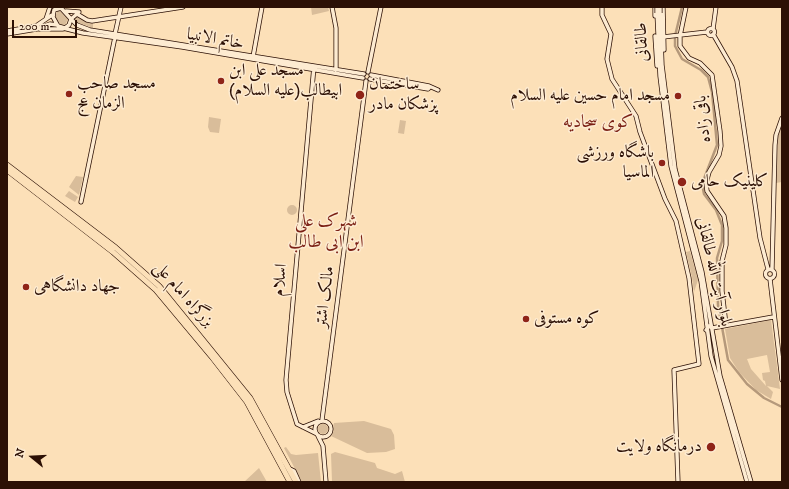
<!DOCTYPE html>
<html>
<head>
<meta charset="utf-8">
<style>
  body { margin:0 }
  #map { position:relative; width:789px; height:489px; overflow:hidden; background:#fce0b8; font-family:"IM FELL DW Pica",serif }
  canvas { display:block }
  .frame { position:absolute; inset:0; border:8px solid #2c1005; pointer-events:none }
  .north { position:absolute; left:12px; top:437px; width:40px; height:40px; -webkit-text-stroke:3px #fdebd1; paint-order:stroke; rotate:288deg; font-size:11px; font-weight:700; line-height:16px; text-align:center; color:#2c1005 }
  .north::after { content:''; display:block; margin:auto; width:14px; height:18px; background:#2c1005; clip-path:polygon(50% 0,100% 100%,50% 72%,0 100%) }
  .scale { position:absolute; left:12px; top:20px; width:65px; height:18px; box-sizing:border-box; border:2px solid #2c1005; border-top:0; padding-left:5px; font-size:12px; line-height:14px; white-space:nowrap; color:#2c1005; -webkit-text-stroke:3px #fdebd1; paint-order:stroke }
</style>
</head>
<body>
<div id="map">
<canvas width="789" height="489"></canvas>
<div class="frame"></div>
<div class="north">N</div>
<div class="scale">200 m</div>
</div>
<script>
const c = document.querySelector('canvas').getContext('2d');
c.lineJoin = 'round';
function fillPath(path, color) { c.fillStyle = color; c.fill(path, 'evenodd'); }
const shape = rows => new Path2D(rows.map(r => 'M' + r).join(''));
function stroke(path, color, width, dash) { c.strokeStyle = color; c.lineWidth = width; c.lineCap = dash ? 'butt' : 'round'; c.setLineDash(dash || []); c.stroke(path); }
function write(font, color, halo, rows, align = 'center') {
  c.font = font + ' "IM FELL DW Pica",Amiri,serif'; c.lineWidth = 3; c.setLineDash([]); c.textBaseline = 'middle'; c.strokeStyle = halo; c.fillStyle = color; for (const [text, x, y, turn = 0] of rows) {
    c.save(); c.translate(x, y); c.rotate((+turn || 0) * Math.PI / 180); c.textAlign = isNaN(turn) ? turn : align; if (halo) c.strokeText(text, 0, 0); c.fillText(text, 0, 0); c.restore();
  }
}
const green = shape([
  [311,7,328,7,329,11,312,15],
  [58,10,63,11,68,19,65,25,60,24,55,16],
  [76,15,93,22,93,28,79,23,74,19],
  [209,117,221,119,219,133,210,132,208,127],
  [400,120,406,121,404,134,398,133],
  [782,122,782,182,776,183,778,136],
  [76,176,83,177,79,195,69,187],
  [69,191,78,197,75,202,65,196],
  '287 210a5 5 0 1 1 10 0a5 5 0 1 1-10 0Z',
  [690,251,698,280,694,292,692,277,686,252],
  [771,320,780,389,767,386,773,392,771,399,756,390,739,372,730,358,725,329],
  [767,355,770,372,762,373,763,380,765,381,766,386,751,369,747,359],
  [364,421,391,429,394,435,395,449,386,452,367,453,331,436,334,423],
  '318 429a5 5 0 1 1 10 0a5 5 0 1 1-10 0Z',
  [286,447,291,454,296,455,318,453,321,482,302,482,284,448],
  [335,452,375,463,377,468,395,474,402,471,405,482,332,482,331,454],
  [259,468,267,482,244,482]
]);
const canal = shape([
  [682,7,675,36,675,46,682,59,701,70,708,77,712,92,717,145,702,184,704,194,716,210,722,225,722,241,717,258,718,305,728,360,747,384,764,398,782,407]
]);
const secondary = shape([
  [183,7,92,21,87,20,77,14,71,19,77,25,90,30,364,74],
  [332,7,336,28,336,70],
  [602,7,602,15,611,34,607,59,612,79,636,116,640,132,665,199,676,221,689,278,699,364,674,370,678,482],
  [655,7,655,16],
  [663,7,664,50],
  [686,7,680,36,680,46,689,58,700,63,712,75,720,131,721,146,719,155,709,172,706,183,707,191,724,216,726,228,726,245,722,261,722,291,726,325],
  [61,8,71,19,69,25,65,28,58,26,53,17,54,10,61,8],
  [66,11,79,12],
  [657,13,660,76,671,166,701,281,711,356,747,482],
  [660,13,662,65,675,169,702,272,720,376,751,482],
  [46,19,50,7],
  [63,28,83,33,182,47,363,78],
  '707.5 32a3.5 3.5 0 1 1 7 0a3.5 3.5 0 1 1-7 0Z',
  [39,29,63,29],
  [713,29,716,7],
  [7,31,36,26,52,15],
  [7,34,37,29,50,24,57,25],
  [115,34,121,7],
  [713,34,732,67,737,81,760,238,768,269],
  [655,36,657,66],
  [663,37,707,32],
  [253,57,262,7],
  [314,66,286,380,287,392,297,424,317,434],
  [368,72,381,7],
  [371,75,429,86,438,90],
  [370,79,428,89,429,88],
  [81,202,115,37],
  [772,269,775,145,776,135,782,118],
  '765.5 274a4.5 4.5 0 1 1 9 0a4.5 4.5 0 1 1-9 0Z',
  [770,279,782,380],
  [706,330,709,326,712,328,773,317],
  [322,420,366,81],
  '315 429a8 8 0 1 1 16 0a8 8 0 1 1-16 0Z',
  [303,427,318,421],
  [318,436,323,446,326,482],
  [290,469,294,471,299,482]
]);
const highway = shape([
  [7,165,116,248,159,286,250,398,296,482],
  [7,170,113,252,156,290,212,357,247,402,290,482]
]);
const secondaryBridge = shape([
  [657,7,657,13],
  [660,13,660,7]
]);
const markers = [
  [221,81,4,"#8f2418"],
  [69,94,4,"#8f2418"],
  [360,95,5,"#8f2418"],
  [678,96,4,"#8f2418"],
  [662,163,4,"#8f2418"],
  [682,182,5,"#8f2418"],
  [26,287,4,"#8f2418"],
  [526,319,4,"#8f2418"],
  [711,447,5,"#8f2418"]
];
const streetNames = [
  ["خاتم الانبیا",215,40,10],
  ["طالقانی",643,42,-93],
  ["باقی زاده",704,119,-96],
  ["بلوار آیت الله طالقانی",713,272,77],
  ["اسلام",281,280,-84],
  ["بزرگراه امام علی",183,295,48],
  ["مالک اشتر",326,297,-83]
];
const poiNames = [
  ["مسجد علی ابن",229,71],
  ["ابیطالب(علیه السلام)",229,91],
  ["مسجد صاحب",77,84],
  ["الزمان عج",77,104],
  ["ساختمان",369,85],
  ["پزشکان مادر",369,105],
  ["مسجد امام حسین علیه السلام",670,96,"right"],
  ["باشگاه ورزشی",654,153,"right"],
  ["الماسیا",654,173,"right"],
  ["کلینیک حامی",691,182],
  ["جهاد دانشگاهی",34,287],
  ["کوه مستوفی",534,319],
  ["درمانگاه ولایت",702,447,"right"]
];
const neighbourhoodNames = [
  ["کوی سجادیه",598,123],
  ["شهرک علی",326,222],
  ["ابن ابی طالب",326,243]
];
fillPath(green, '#d9bd9a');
stroke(canal, '#b5997b', 2.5);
stroke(secondary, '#2c1005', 5);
stroke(highway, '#2c1005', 6);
stroke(secondary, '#fdebd1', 3.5);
stroke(highway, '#fce0b8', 5);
stroke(secondaryBridge, '#2c1005', 5, []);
stroke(secondaryBridge, '#fdebd1', 3.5);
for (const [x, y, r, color] of markers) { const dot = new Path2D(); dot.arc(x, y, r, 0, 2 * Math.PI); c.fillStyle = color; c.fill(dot); stroke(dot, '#fdebd1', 1.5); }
write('17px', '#2c1005', '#fdebd1', streetNames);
write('17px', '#2c1005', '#fdebd1', poiNames, 'left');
write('18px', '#7a1f14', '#fdebd1', neighbourhoodNames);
</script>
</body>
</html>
